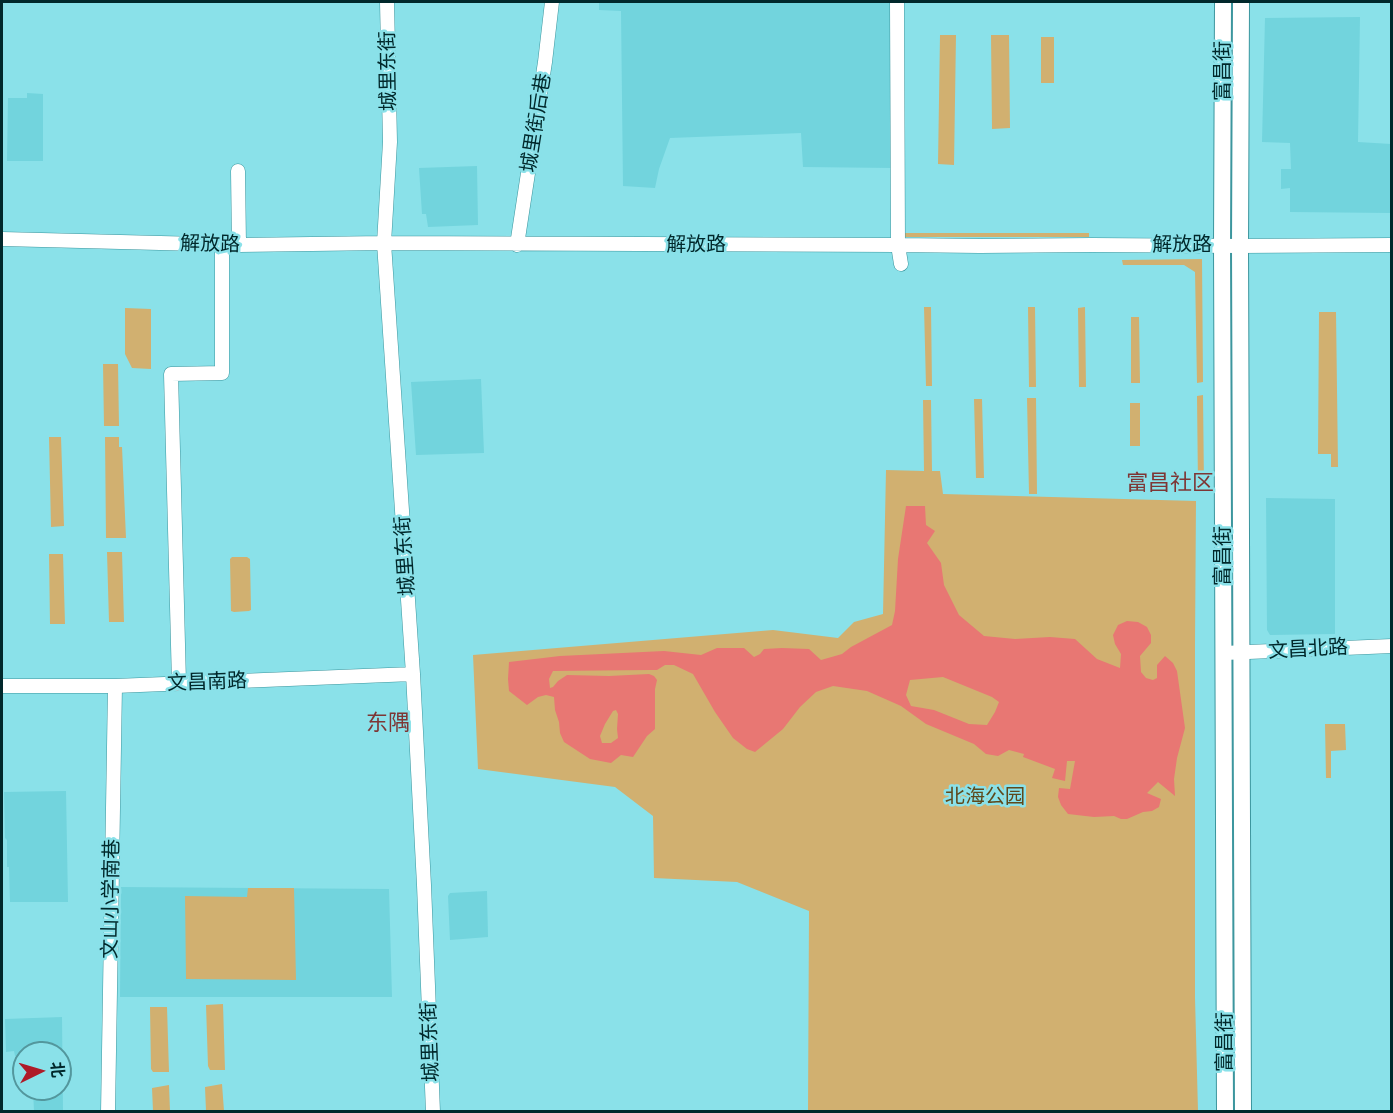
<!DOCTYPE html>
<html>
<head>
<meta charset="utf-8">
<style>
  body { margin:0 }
  #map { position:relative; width:1393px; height:1113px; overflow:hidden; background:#8ae1e9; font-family:"Asap Condensed","Noto Sans SC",sans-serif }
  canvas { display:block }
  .frame { position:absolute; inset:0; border:3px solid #01282b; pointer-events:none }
  .north { position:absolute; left:12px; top:1041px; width:60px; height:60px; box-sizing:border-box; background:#8ae1e9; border:2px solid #53979d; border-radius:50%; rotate:85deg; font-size:16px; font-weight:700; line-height:24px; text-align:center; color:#01282b }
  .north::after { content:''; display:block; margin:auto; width:21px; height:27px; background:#ae1b28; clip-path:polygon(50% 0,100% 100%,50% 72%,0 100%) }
</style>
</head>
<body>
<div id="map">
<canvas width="1393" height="1113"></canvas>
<div class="frame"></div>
<div class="north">北</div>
</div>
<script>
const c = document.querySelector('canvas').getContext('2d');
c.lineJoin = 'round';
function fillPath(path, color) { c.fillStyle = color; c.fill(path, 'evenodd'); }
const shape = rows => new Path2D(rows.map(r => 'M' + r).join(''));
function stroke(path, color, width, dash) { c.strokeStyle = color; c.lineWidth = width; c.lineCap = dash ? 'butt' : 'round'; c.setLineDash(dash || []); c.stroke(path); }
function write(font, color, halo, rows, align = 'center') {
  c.font = font + ' "Asap Condensed","Noto Sans SC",sans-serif'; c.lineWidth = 5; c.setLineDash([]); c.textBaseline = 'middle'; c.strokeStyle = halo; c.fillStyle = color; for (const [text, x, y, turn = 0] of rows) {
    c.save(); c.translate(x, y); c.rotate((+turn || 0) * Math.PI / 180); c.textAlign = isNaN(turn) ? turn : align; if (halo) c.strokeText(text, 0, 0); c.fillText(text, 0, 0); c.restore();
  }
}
const built = shape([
  [599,2,892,2,893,168,803,167,801,133,670,138,659,169,655,188,623,186,621,11,599,10],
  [1360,17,1358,142,1391,144,1391,213,1290,212,1290,188,1281,189,1281,169,1291,169,1290,143,1262,142,1265,18],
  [27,93,43,94,43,161,7,161,8,98,27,98],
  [477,166,478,225,428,227,426,214,422,214,419,168],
  [481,379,484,453,416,455,411,382],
  [1266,498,1335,499,1335,634,1270,635,1267,630],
  [66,791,68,902,10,902,9,867,7,867,7,840,5,838,4,792],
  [121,887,389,889,392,997,120,997],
  [487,891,488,937,450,940,448,896,450,893],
  [62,1017,63,1111,34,1111,33,1089,60,1089,60,1053,24,1053,24,1055,15,1056,14,1051,6,1052,5,1019]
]);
const green = shape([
  [940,35,956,35,954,165,938,164],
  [991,35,1009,35,1010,128,992,129],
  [1041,37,1054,37,1054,83,1041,83],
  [901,233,1089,233,1089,237,903,237],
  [1202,259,1203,382,1197,383,1195,272,1184,265,1123,265,1122,260],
  [924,307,931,307,932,386,926,386],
  [1028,307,1035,307,1036,387,1029,387],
  [1085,307,1086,387,1079,387,1078,308],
  [125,308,151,309,151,369,132,368,125,354],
  [1319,312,1336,312,1338,467,1331,467,1331,454,1318,454],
  [1131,317,1139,317,1140,383,1131,383],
  [118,364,119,426,104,426,103,364],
  [1203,395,1204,487,1198,487,1197,396],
  [1027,398,1036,398,1037,494,1029,494],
  [974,399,982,399,984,478,976,478],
  [923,400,931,400,932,471,940,471,943,494,1196,501,1195,644,1195,998,1198,1111,808,1111,809,911,737,882,654,878,653,816,615,787,478,769,473,655,773,630,838,638,854,622,883,614,886,470,924,471],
  [1130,403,1140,403,1140,446,1130,446],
  [49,437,61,437,64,526,51,527],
  [105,437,119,437,119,447,122,447,126,538,106,538],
  [107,552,122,552,124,622,109,622],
  [49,554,63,554,65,624,50,624],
  [232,557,247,557,250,559,251,610,249,611,234,612,231,611,230,559],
  [1345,724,1346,750,1331,751,1331,778,1326,778,1325,724],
  [248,888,294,888,296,980,186,979,185,896,247,897],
  [223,1004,225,1070,210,1070,208,1066,206,1005],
  [150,1007,167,1007,169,1072,153,1072,151,1069],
  [222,1084,224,1111,206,1111,205,1087],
  [169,1085,170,1111,153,1111,152,1088]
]);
const water = shape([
  [906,506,925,506,926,525,935,531,927,543,941,563,944,585,959,615,984,636,1015,639,1050,637,1075,639,1097,659,1120,668,1121,654,1115,644,1113,635,1118,625,1127,621,1138,622,1147,627,1151,635,1151,643,1140,656,1141,672,1146,678,1153,680,1157,678,1157,665,1165,656,1173,663,1177,671,1185,728,1177,758,1174,779,1175,796,1158,782,1147,793,1161,799,1159,807,1152,811,1143,812,1127,819,1121,819,1114,816,1094,817,1068,814,1061,805,1058,797,1059,788,1070,789,1075,761,1067,761,1065,781,1052,778,1055,769,1023,757,1024,754,1009,750,998,756,986,754,974,744,926,724,901,706,867,691,833,686,816,692,800,707,783,729,755,752,747,749,733,738,715,712,693,674,674,665,665,665,657,670,650,670,553,671,549,679,550,688,553,687,558,681,567,675,609,676,649,674,654,676,657,680,655,689,655,729,647,736,633,757,621,755,611,763,590,759,564,742,560,733,559,722,555,710,554,697,546,695,538,697,527,705,509,691,508,679,509,662,560,656,664,651,701,655,717,648,744,648,754,657,760,654,764,649,782,648,809,649,821,660,842,654,851,647,892,625,895,611,898,559],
  [943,677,992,697,999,702,995,712,987,725,969,724,934,710,911,706,906,695,910,680],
  [616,710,618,714,617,729,618,738,611,743,602,743,600,736,605,724,613,711]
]);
const minor = shape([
  [387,2,390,142,384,243,413,674,424,885,433,1112],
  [897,2,898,245,901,264],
  [238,171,239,245],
  [2,239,239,245,384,243,898,245,980,246,1092,245,1240,246,1392,245],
  [517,245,545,62,552,2],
  [1224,653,1392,646],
  [179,683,171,374,222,373,222,245],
  [2,686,115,686,413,674],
  [108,1112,115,686]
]);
const major = shape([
  [1223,2,1222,245,1225,1112],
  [1241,2,1240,246,1243,1112]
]);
const streetNames = [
  ["城里东街",388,71,-91],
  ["富昌街",1223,71,-90],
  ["城里街后巷",536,123,-81],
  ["解放路",210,244,1],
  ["解放路",696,245],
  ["解放路",1182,245],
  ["城里东街",405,556,-94],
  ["富昌街",1223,556,-90],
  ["文昌北路",1308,649,-3],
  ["文昌南路",207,682,-2],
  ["文山小学南巷",111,899,-89],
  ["城里东街",430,1042,-92],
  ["富昌街",1225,1042,-90]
];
const parkNames = [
  ["北海公园",985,797]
];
const quarterNames = [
  ["富昌社区",1170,483],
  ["东隅",388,723]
];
fillPath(built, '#72d4dd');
fillPath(green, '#d1b070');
fillPath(water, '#e87773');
stroke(minor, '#3c969e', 15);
stroke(major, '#3c969e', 18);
stroke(minor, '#fff', 14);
stroke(major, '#fff', 16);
write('20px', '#01282b', '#8ae1e9', streetNames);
write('20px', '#5e491c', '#8ae1e9', parkNames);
write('22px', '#7e3635', '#8ae1e9', quarterNames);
</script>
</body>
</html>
